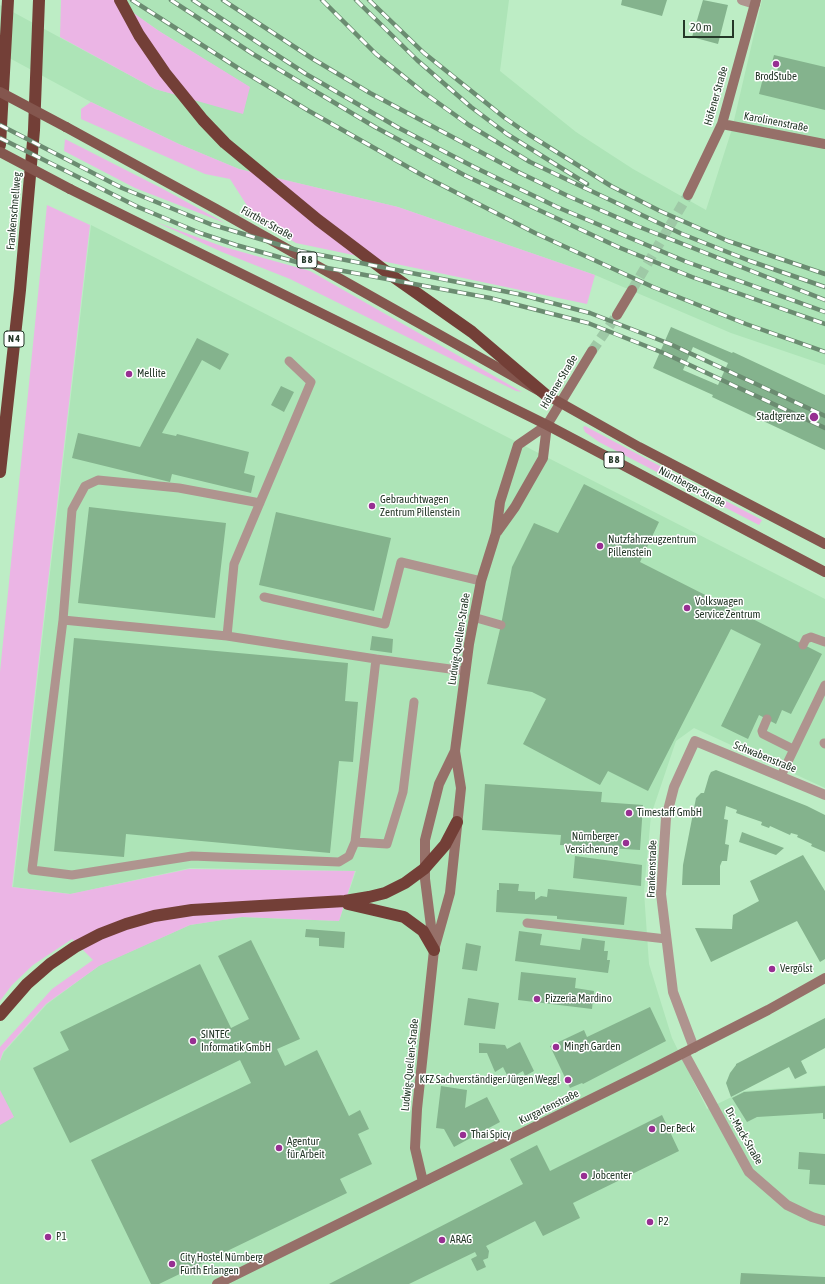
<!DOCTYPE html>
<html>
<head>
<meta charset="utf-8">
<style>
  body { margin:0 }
  #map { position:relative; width:825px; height:1284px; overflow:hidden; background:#bdedc5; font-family:"Asap Condensed",sans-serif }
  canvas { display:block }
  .scale { position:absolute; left:683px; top:20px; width:51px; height:18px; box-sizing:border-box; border:2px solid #243728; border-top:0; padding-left:5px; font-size:12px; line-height:14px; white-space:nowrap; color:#243728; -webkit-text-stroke:3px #fff; paint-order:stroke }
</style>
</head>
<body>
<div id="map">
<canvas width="825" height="1284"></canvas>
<div class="scale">20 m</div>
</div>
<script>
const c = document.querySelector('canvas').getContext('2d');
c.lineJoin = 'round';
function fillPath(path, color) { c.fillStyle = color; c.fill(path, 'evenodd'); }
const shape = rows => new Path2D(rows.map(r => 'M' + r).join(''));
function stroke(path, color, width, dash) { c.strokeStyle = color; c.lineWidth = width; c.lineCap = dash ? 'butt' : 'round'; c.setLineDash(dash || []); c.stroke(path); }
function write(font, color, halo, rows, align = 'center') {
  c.font = font + ' "Asap Condensed",sans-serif'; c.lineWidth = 3; c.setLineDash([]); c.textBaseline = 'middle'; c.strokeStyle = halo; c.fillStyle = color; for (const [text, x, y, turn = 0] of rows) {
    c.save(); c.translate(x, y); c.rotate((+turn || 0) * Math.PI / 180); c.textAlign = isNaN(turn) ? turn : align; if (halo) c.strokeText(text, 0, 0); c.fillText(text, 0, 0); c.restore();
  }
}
const built = shape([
  [115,0,509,0,500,71,576,132,633,169,706,210,732,129,762,0,825,0,825,365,731,333,595,275,398,207,239,169,179,144,91,102,0,53,0,5,155,89,243,113,249,87,159,31],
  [91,225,825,599,825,788,694,728,676,741,651,815,644,892,649,964,672,1038,707,1109,744,1091,825,1085,825,1284,0,1284,0,1061,4,1052,47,1004,100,965,190,925,242,917,339,921,356,871,190,868,71,894,13,887]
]);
const green = shape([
  [61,0,115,0,159,31,250,87,243,114,155,89,60,37],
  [91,102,179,144,239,169,398,207,595,275,587,304,296,243,255,218,230,179,205,174,81,119,81,109],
  [65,139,163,189,225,223,135,188,64,151],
  [47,205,90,225,12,887,70,894,189,869,355,871,339,921,242,917,190,925,99,966,46,1004,3,1052,0,1061,0,1047,52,989,93,960,72,939,33,965,12,985,0,1001,0,672],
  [156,222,224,247,310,271,522,392,516,391,290,279,222,252],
  [585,426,671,472,762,520,759,525,599,442,585,432,583,427],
  [0,1090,14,1117,0,1125]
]);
const building = shape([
  [622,0,667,0,662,16,621,5],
  [703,0,728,5,718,44,692,37],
  [774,55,825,67,825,110,759,94,764,74,776,77,778,67,771,66],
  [671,327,732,353,733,352,825,395,825,450,712,397,713,395,653,368],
  [693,347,728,363,718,385,683,370],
  [197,338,229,354,220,370,202,360,162,433,176,436,177,434,249,452,244,473,255,476,251,493,172,474,170,482,72,458,78,433,140,447],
  [281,386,294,392,284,412,271,405],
  [584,484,659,522,640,562,822,654,791,714,782,710,776,724,759,715,748,739,721,726,761,644,731,629,648,791,608,771,600,785,523,744,546,699,532,692,487,684,501,625,512,567,534,523,558,533],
  [89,507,226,523,215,618,78,603],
  [276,512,391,538,374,611,259,585],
  [372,636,393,639,392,653,370,650],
  [74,638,348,663,345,701,358,702,353,762,339,761,330,853,126,834,124,857,54,851],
  [716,770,807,806,825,815,825,852,811,846,812,844,797,837,798,835,791,833,790,835,770,826,769,828,761,825,762,822,736,813,737,810,726,806,724,819,728,820,725,844,729,845,727,861,722,861,720,866,720,885,682,885,683,865,696,798,701,793,704,793,709,776,711,772],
  [485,784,602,792,601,802,643,805,640,850,560,845,561,835,482,830],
  [742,832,784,848,776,855,739,842],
  [803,855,825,891,825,959,820,962,797,921,711,962,695,928,732,929,733,915,759,901,750,881],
  [575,856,642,865,641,886,573,878],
  [499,883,519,884,518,891,535,892,535,900,541,896,547,897,548,889,627,897,624,925,557,919,557,916,496,912,497,890,499,890],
  [306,929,345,932,344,948,319,946,319,938,305,937],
  [519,931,542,934,540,945,580,950,582,938,605,941,604,951,608,951,607,960,610,960,608,973,515,961],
  [251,940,300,1039,277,1049,285,1066,317,1050,349,1116,360,1110,369,1129,358,1134,372,1164,340,1179,347,1193,159,1284,151,1284,91,1160,251,1083,240,1060,70,1143,33,1068,69,1050,60,1032,200,964,231,1028,249,1019,218,956],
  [466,943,481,946,477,971,462,969],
  [521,972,576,978,575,988,594,991,592,1009,518,1000],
  [468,998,499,1003,495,1029,464,1025],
  [650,1007,666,1041,583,1084,582,1083,570,1088,550,1046,584,1030,587,1037],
  [825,1018,825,1048,801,1061,807,1073,795,1079,789,1067,731,1097,726,1083,730,1073,736,1065,736,1064],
  [520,1042,534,1071,525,1076,523,1071,509,1079,503,1067,495,1072,487,1053,479,1053,479,1043,505,1045,507,1049],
  [441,1086,467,1090,465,1108,487,1097,500,1122,454,1147,444,1129,436,1128],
  [825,1086,825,1119,823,1119,823,1113,757,1117,747,1122,732,1098,744,1092],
  [662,1115,679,1151,573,1203,580,1218,543,1236,535,1221,486,1246,489,1251,488,1258,483,1260,486,1267,477,1271,471,1259,477,1256,475,1252,409,1284,329,1284,523,1184,510,1159,537,1145,550,1171],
  [799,1152,825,1154,825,1185,809,1184,810,1170,798,1169],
  [741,1273,825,1277,825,1284,740,1284]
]);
const secondaryTunnel = shape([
  [632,290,688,195],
  [592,351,617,315]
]);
const lane = shape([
  [264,597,385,624,401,562,481,581],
  [473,617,501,625],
  [63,620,72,510,85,486,98,480,179,488,260,503],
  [227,636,234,564,311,382,289,361],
  [803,645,806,639,811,637,825,642],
  [414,702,403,792,387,844,355,842,376,659,465,671],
  [767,719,762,731,763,734,793,749],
  [824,743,825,744],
  [781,776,825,685],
  [355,842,349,856,339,862,192,856,72,875,32,870,63,620,227,636,376,659],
  [527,923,666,939]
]);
const street = shape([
  [742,0,755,4],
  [694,1048,673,992,661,894,666,818,674,787,695,741,825,795],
  [684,1053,749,1172,787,1205,812,1217,825,1221]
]);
const secondary = shape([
  [722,124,825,144],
  [688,195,722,124,756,0],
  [617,315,632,290],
  [497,532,515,507,543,458,547,425],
  [434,950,450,893,461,788,455,751,469,644,481,581,496,533,500,502,518,445,547,425,592,351],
  [423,1182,415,1148,417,1109,434,950,425,879,425,840,439,784,455,751],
  [217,1284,650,1070,768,1010,825,978]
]);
const primary = shape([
  [66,127,216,209,639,447,825,544],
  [70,189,547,425,825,572]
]);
const highway = shape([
  [120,0,139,35,165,73,203,120,225,143,318,220,384,270,472,332,546,395],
  [0,145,8,0],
  [0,472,20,290,34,130,39,0],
  [348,904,404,917,423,931,434,950],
  [0,1015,27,984,50,964,75,947,100,934,126,924,154,916,192,910,345,901,369,897,385,893,405,883,424,869,445,845,457,822]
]);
const rail = shape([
  [132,0,241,70,309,111,422,175,535,233,653,287,746,324,825,352],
  [171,0,253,54,375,127,466,176,618,247,692,277,825,324],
  [193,0,306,74,397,127,474,167,557,207,687,262,825,312],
  [223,0,313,59,370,93,520,173,568,196,637,226,825,300],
  [322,0,376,54,423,92,469,125,530,162,682,234,750,261,825,287],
  [356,0,417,60,471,107,507,134,587,184],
  [369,0,424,53,505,118,528,134,611,186,660,211,728,241,825,274],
  [0,125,122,188,210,224,300,251,518,294,590,313,670,344,825,416],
  [0,138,138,207,200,233,236,245,300,263,490,298,588,323,666,354,825,428]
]);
const primaryBridge = shape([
  [0,92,66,127],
  [0,152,70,189]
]);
const markers = [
  [776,64,4,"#972f92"],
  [129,374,4,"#972f92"],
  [814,417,5,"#972f92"],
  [372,506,4,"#972f92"],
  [600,546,4,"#972f92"],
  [687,608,4,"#972f92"],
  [629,813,4,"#972f92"],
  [626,843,4,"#972f92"],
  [772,969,4,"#972f92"],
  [537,999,4,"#972f92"],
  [193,1041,4,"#972f92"],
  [556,1047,4,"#972f92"],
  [568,1080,4,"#972f92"],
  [652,1129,4,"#972f92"],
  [463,1135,4,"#972f92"],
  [279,1148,4,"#972f92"],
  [584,1176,4,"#972f92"],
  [650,1222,4,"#972f92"],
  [48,1237,4,"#972f92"],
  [442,1240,4,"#972f92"],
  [172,1264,4,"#972f92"]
];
const shields = [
  [307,260,20],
  [14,339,20],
  [614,460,20]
];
const shieldNames = [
  ["B 8",307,260],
  ["N 4",14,339],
  ["B 8",614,460]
];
const poiNames = [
  ["BrodStube",776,77,"center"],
  ["Mellite",137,374],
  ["Stadtgrenze",805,417,"right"],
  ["Gebrauchtwagen",380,500],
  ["Zentrum Pillenstein",380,513],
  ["Nutzfahrzeugzentrum",608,540],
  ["Pillenstein",608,553],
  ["Volkswagen",695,602],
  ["Service Zentrum",695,615],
  ["Timestaff GmbH",637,813],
  ["Nürnberger",618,837,"right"],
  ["Versicherung",618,850,"right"],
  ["Vergölst",780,969],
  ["Pizzeria Mardino",545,999],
  ["SINTEC",201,1035],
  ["Informatik GmbH",201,1048],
  ["Mingh Garden",564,1047],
  ["KFZ Sachverständiger Jürgen Weggl",560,1080,"right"],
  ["Der Beck",660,1129],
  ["Thai Spicy",471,1135],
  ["Agentur",287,1142],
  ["für Arbeit",287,1155],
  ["Jobcenter",592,1176],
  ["P2",658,1222],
  ["P1",56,1237],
  ["ARAG",450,1240],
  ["City Hostel Nürnberg",180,1258],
  ["Fürth Erlangen",180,1271]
];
const streetNames = [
  ["Höfener Straße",716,96,-74],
  ["Karolinenstraße",776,122,11],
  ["Frankenschnellweg",14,211,-85],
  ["Fürther Straße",267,223,29],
  ["Höfener Straße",559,382,-59],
  ["Nürnberger Straße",692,487,28],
  ["Ludwig-Quellen-Straße",459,639,-81],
  ["Schwabenstraße",765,757,22],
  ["Frankenstraße",652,869,-88],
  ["Ludwig-Quellen-Straße",410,1065,-84],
  ["Kurgartenstraße",549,1107,-26],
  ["Dr.-Mack-Straße",744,1136,60]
];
fillPath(built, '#ade4b7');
fillPath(green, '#ebb5e5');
fillPath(building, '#84b38d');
stroke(secondaryTunnel, '#9ec9a6', 10, [10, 5]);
stroke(lane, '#af948f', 9);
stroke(street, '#af948f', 10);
stroke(secondary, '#967069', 10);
stroke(primary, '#84564e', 10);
stroke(highway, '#733f37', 12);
stroke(rail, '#6b8c71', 4.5);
stroke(rail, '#fff', 3, [9]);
stroke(primaryBridge, '#84564e', 10);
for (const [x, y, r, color] of markers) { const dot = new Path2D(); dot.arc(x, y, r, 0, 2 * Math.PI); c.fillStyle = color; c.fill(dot); stroke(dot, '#fff', 1.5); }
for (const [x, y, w] of shields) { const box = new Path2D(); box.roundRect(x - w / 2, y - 8, w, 16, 3); c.fillStyle = '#fff'; c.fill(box); stroke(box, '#243728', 1); }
write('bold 10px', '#243728', null, shieldNames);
write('11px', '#243728', '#fff', poiNames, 'left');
write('11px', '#243728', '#fff', streetNames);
</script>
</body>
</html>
